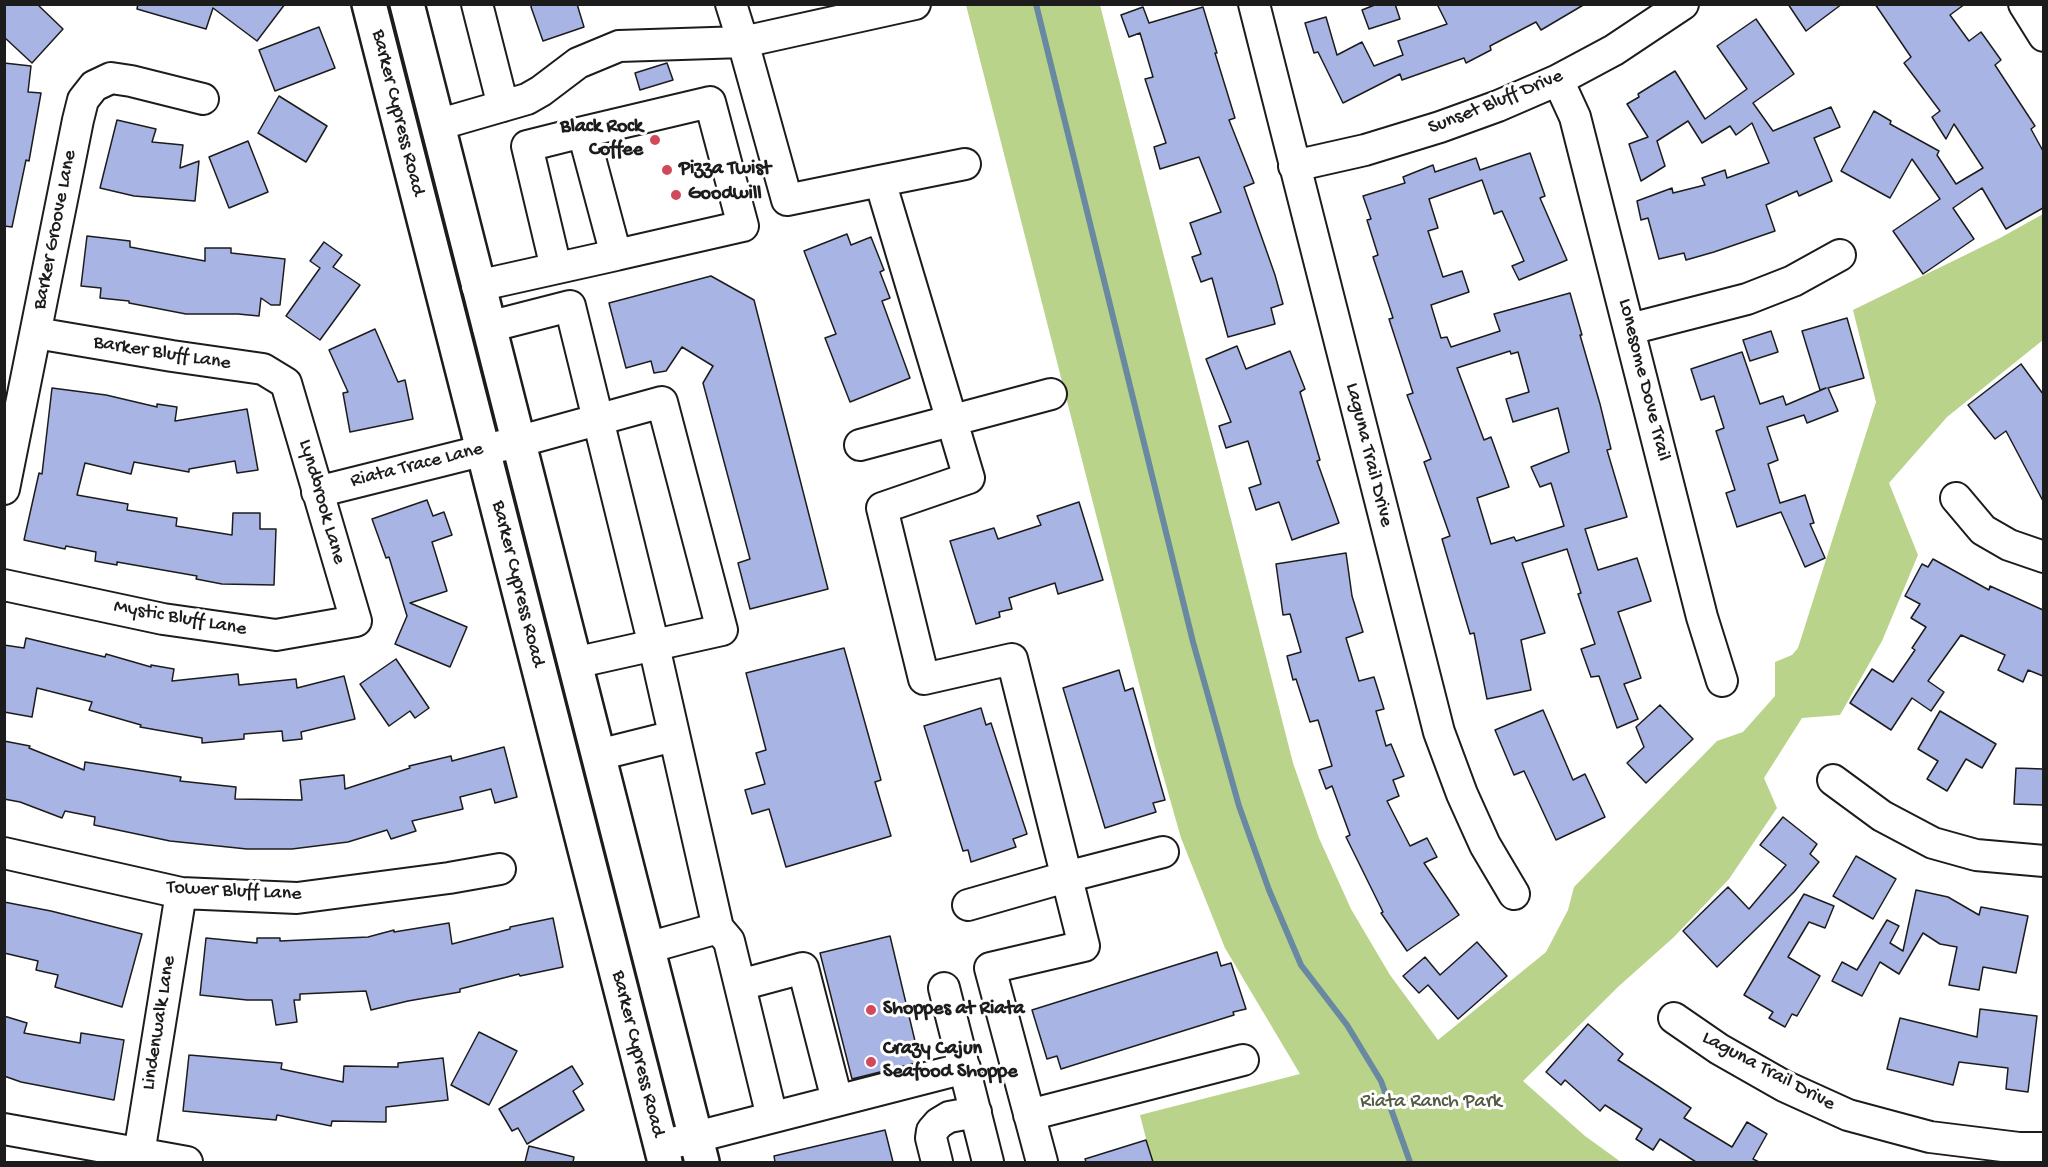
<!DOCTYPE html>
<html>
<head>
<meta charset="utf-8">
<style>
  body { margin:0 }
  #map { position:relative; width:2048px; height:1167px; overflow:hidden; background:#fff; font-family:"Gochi Hand",sans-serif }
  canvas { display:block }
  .frame { position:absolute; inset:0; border:6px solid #1c1c1c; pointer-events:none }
</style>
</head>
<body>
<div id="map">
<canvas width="2048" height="1167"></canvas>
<div class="frame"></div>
</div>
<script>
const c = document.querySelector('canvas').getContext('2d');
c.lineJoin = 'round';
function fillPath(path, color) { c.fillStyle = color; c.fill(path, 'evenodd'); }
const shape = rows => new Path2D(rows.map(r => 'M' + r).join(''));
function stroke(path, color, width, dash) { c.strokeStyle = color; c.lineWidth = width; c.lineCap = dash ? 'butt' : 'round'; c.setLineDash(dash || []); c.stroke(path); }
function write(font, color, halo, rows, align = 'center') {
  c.font = font + ' "Gochi Hand",sans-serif'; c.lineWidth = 6; c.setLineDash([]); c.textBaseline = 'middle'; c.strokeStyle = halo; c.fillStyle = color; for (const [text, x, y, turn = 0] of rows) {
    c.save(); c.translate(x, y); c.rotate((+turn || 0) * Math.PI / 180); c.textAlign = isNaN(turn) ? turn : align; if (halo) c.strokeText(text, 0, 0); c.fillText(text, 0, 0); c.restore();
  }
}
const green = shape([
  [966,5,1100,5,1293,763,1319,838,1351,909,1390,975,1438,1040,1546,952,1568,910,1574,887,1717,741,1743,732,1775,696,1775,662,1792,655,1798,648,1876,402,1853,310,2000,238,2043,214,2043,340,1947,417,1889,483,1918,555,1882,641,1840,715,1802,718,1764,778,1777,808,1729,879,1674,937,1619,986,1523,1081,1585,1136,1621,1162,1152,1162,1140,1115,1300,1074,1225,948,1181,838,1156,750]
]);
const stream = shape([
  [1036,4,1193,642,1239,806,1269,890,1301,965,1347,1025,1381,1081,1410,1162]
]);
const building = shape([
  [4,4,37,4,63,29,32,63,4,37,4,4],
  [138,4,285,4,257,41,213,8,206,29,137,9,138,4],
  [532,4,577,4,584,27,543,41,531,7,532,4],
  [1377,4,1395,4,1400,19,1369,29,1362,10,1377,4],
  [1437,4,1585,4,1541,30,1536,22,1490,46,1491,50,1466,63,1464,58,1402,80,1400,74,1343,103,1318,52,1314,53,1305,23,1326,17,1337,55,1362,42,1374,66,1403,55,1398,41,1447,24,1437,4],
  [1788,4,1842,4,1806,31,1788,4],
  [1875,4,1965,4,1950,15,1969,41,1981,32,2001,60,1995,65,2035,126,2031,129,2043,151,2043,208,2006,229,1982,188,1953,208,1974,239,1923,274,1893,231,1940,199,1912,159,1890,198,1841,171,1874,111,1891,121,1890,124,1939,151,1937,155,1956,184,1983,168,1954,124,1946,139,1932,117,1940,111,1904,63,1911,57,1875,4],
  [1143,7,1149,23,1203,7,1217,53,1215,53,1235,118,1229,120,1254,183,1244,187,1275,275,1283,304,1271,308,1275,324,1228,337,1212,278,1201,282,1192,257,1201,254,1190,223,1221,212,1199,157,1160,169,1154,147,1166,143,1145,79,1153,77,1140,33,1129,37,1121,15,1143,7],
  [1756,19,1794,74,1753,103,1773,131,1831,107,1840,127,1814,138,1832,181,1799,196,1797,191,1766,205,1775,231,1714,252,1686,260,1684,253,1659,259,1648,218,1641,220,1637,201,1672,188,1673,193,1705,185,1702,178,1725,170,1727,178,1769,163,1752,123,1736,135,1730,126,1702,143,1688,121,1657,141,1665,166,1641,181,1629,144,1648,137,1627,104,1639,97,1638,94,1675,71,1705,119,1747,89,1717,46,1756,19],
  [319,27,335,68,275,91,259,50,319,27],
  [4,63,31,66,28,92,41,93,29,161,26,160,12,227,4,226,4,63],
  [667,63,673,80,640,90,635,73,667,63],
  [279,96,327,126,306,162,258,133,279,96],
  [117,120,156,129,152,142,183,145,180,168,199,161,195,201,134,196,100,188,117,120],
  [248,141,268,192,229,208,209,157,248,141],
  [1530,153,1545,196,1540,198,1567,260,1519,280,1512,266,1524,261,1502,211,1494,214,1482,180,1429,199,1438,228,1428,231,1443,277,1462,271,1469,292,1431,305,1441,338,1447,337,1451,347,1500,331,1494,314,1570,293,1582,335,1580,335,1600,404,1611,449,1607,450,1627,517,1585,529,1598,570,1637,558,1651,601,1618,612,1641,678,1624,684,1638,719,1617,728,1599,676,1591,677,1581,649,1595,644,1578,594,1581,593,1567,549,1522,563,1545,633,1521,640,1531,690,1487,699,1474,633,1470,634,1442,539,1450,536,1424,462,1431,459,1407,395,1413,393,1389,319,1393,318,1373,257,1378,255,1367,220,1371,219,1363,196,1405,183,1403,177,1433,165,1435,172,1476,158,1480,170,1530,153],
  [1510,351,1511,354,1518,352,1529,392,1506,399,1513,422,1558,408,1569,452,1531,467,1540,487,1551,483,1564,526,1516,541,1514,537,1491,544,1477,498,1509,487,1491,437,1484,440,1457,368,1510,351],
  [847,234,851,245,871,237,884,270,880,272,890,298,882,301,910,378,850,402,825,338,836,334,804,251,847,234],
  [87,236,130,241,130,247,205,261,205,248,231,248,231,253,285,259,280,305,271,305,261,298,259,316,238,314,186,314,129,303,129,301,100,298,101,288,81,286,87,236],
  [324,242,342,255,333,267,360,285,320,340,286,316,320,268,310,261,324,242],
  [711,276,754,300,828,589,750,609,738,563,750,559,703,383,713,366,682,347,666,371,654,373,651,361,626,368,609,303,711,276],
  [1847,318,1864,378,1828,388,1838,411,1807,423,1804,415,1767,427,1778,460,1768,464,1780,503,1805,495,1814,523,1810,524,1825,558,1805,567,1781,512,1737,527,1726,493,1735,490,1716,431,1724,428,1714,396,1701,400,1691,369,1742,352,1760,404,1783,396,1786,405,1826,388,1820,390,1802,331,1847,318],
  [375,329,398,382,405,380,413,419,350,432,343,393,348,392,329,350,375,329],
  [1771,331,1778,352,1750,361,1743,340,1771,331],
  [1237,346,1246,369,1290,351,1305,389,1300,392,1320,460,1317,461,1339,523,1292,540,1279,502,1256,510,1249,488,1261,484,1248,441,1226,448,1219,426,1231,422,1206,359,1237,346],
  [2021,364,2043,394,2043,501,2006,431,1995,439,1968,405,2021,364],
  [52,388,106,395,157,407,157,404,177,407,175,421,247,409,258,470,237,473,235,461,189,469,189,472,134,462,131,474,85,463,77,495,128,504,127,510,177,518,176,526,232,535,233,513,260,513,260,529,276,529,274,585,222,584,196,579,197,576,117,562,117,565,95,561,96,552,66,546,65,549,24,540,39,473,42,474,52,388],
  [427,500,433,516,444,512,452,535,432,542,447,591,410,603,467,627,450,667,395,644,407,616,389,557,386,558,372,519,427,500],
  [1079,502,1103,580,1058,594,1055,583,1009,598,1012,609,999,612,1000,617,976,624,950,541,994,528,998,539,1041,525,1037,516,1079,502],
  [1346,553,1352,596,1363,632,1346,638,1359,681,1374,677,1384,709,1376,711,1386,746,1391,744,1404,776,1393,780,1399,796,1387,801,1410,846,1427,838,1437,857,1424,863,1459,915,1407,951,1381,913,1383,912,1346,837,1350,835,1332,786,1326,789,1319,770,1332,766,1318,720,1310,722,1296,679,1293,680,1287,656,1301,652,1290,614,1283,615,1276,564,1346,553],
  [1933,559,1989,590,1990,586,2043,610,2043,676,2028,670,2023,682,1998,670,2005,655,1961,635,1928,681,1944,692,1931,711,1912,698,1891,730,1850,703,1872,669,1893,682,1915,650,1912,648,1926,627,1911,618,1920,604,1905,596,1922,564,1928,567,1933,559],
  [26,638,105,657,106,654,151,667,151,665,174,669,172,681,238,674,239,685,296,679,297,688,344,676,355,719,301,732,302,739,283,741,282,731,244,734,244,739,202,743,202,738,140,727,141,725,89,710,92,702,37,688,32,717,4,712,4,645,24,648,26,638],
  [844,648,881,780,875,782,891,836,786,867,769,809,752,814,745,790,765,784,756,753,766,750,746,673,844,648],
  [396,659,429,708,415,718,410,711,389,726,360,684,396,659],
  [1119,670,1125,691,1133,688,1165,800,1153,803,1156,812,1105,828,1063,688,1119,670],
  [1660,705,1693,739,1646,783,1627,763,1644,747,1636,727,1660,705],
  [981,708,986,725,991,723,1027,834,1013,839,1016,847,971,862,968,850,963,851,924,726,981,708],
  [1543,710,1573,780,1585,774,1605,817,1556,840,1524,771,1514,775,1495,730,1543,710],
  [1940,711,1996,744,1982,768,1966,759,1947,791,1927,779,1938,761,1918,749,1940,711],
  [4,741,30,746,29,748,84,770,85,762,181,777,180,781,236,787,235,799,302,800,300,780,344,775,345,789,410,768,409,766,451,756,452,761,504,747,517,797,495,803,491,789,460,797,463,809,412,821,416,831,391,839,387,830,348,842,292,849,247,849,170,841,94,825,95,817,65,811,62,818,20,802,4,799,4,741],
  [2016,768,2043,769,2043,805,2014,804,2016,768],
  [1783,817,1817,844,1810,854,1819,862,1794,892,1717,967,1683,931,1728,887,1749,909,1786,865,1760,845,1783,817],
  [1856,856,1896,879,1873,919,1833,896,1856,856],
  [1916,890,1948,897,1979,915,1981,907,2028,916,2016,973,1983,967,1979,990,1949,985,1957,947,1940,944,1923,933,1899,974,1880,962,1862,996,1832,981,1842,962,1857,970,1887,920,1899,926,1890,943,1903,951,1916,890],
  [1804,894,1834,906,1825,928,1809,922,1788,957,1820,976,1797,1016,1792,1014,1785,1027,1769,1018,1773,1012,1744,995,1804,894],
  [4,902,51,911,142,934,122,1007,55,987,58,975,36,970,38,961,4,953,4,902],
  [553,918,563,967,520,976,519,974,460,989,460,992,408,1001,371,1010,366,991,300,994,300,1000,294,1000,297,1022,276,1025,272,1000,247,1000,200,995,206,938,257,943,257,938,280,938,280,941,368,937,394,930,394,932,449,923,452,944,510,929,510,927,553,918],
  [890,936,920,1062,852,1079,820,953,890,936],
  [1477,942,1507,976,1458,1019,1428,985,1419,993,1403,976,1425,957,1440,975,1477,942],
  [1217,952,1221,966,1231,963,1246,1009,1233,1012,1234,1015,1061,1069,1057,1056,1047,1059,1032,1010,1217,952],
  [1980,1009,2037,1016,2028,1092,2006,1089,2008,1068,1959,1062,1953,1085,1887,1069,1900,1018,1977,1037,1980,1009],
  [4,1016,27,1023,24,1033,80,1043,81,1033,124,1040,114,1100,21,1082,4,1076,4,1016],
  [1588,1024,1623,1054,1618,1060,1691,1108,1684,1118,1732,1147,1747,1122,1767,1134,1753,1159,1759,1162,1696,1162,1660,1139,1653,1150,1636,1139,1642,1129,1605,1105,1600,1111,1565,1080,1561,1085,1546,1072,1588,1024],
  [479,1032,517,1051,489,1105,451,1085,479,1032],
  [189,1055,282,1063,281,1069,343,1082,344,1066,398,1067,398,1063,443,1058,448,1100,386,1107,386,1122,332,1121,331,1126,277,1115,276,1120,183,1111,189,1055],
  [572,1066,583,1084,573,1091,584,1110,527,1144,518,1128,512,1131,499,1109,572,1066],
  [885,1130,893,1162,775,1162,774,1156,885,1130],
  [1146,1140,1153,1162,1086,1162,1085,1159,1146,1140],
  [529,1146,574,1157,573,1162,525,1162,529,1146]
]);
const minor = shape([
  [477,4,503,106],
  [731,4,743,42,915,4],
  [1254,4,1439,732,1462,794,1485,845,1514,894],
  [2024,4,2044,36],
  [1558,80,1575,117,1702,617,1722,681],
  [437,125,527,99,541,91,578,63,619,46,743,42,787,200,880,181,969,478,882,508,924,679,1012,659,1084,946,990,968,1042,1162],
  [583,132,710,102,743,226,616,255],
  [1294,166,1365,150,1440,127,1498,106,1558,80,1614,50,1683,4],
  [880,181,965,164],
  [477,286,616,255,583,132,527,146,556,268],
  [488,327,570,306,654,646,718,928,647,948],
  [1630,329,1747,299,1793,281,1840,255],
  [860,445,1051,394],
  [4,489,78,120,83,100,94,86,111,78,131,81,203,99],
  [317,492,517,442,662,402,722,630,574,663],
  [1956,498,1983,530,2009,545,2044,557],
  [4,585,163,619,276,635,356,621,286,383,263,369,172,356,36,333],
  [598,755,674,736],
  [1833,780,1882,816,1933,843,1976,855,2044,861],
  [4,853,181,893,297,898,449,878,500,869],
  [968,905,1066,877,1163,852],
  [718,928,729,941,772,1117],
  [740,985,803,968,837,1100],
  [944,988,988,1162],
  [1674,1018,1719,1049,1784,1086,1848,1115,1930,1137,2019,1148,2044,1148],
  [1029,1115,1243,1060],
  [4,1129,187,1162],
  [661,1146,965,1068],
  [139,1154,181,893],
  [937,1162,931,1138,932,1131,939,1123,949,1117,976,1112]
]);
const major = shape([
  [369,4,665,1162],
  [407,4,702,1162]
]);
const markers = [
  [655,140,6,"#d1495b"],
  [667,170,6,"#d1495b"],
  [676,195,6,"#d1495b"],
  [871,1010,6,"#d1495b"],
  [871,1062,6,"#d1495b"]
];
const streetNames = [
  ["Sunset Bluff Drive",1496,103,-22],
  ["Barker Cypress Road",397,113,76],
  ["Barker Groove Lane",56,230,-79],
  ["Barker Bluff Lane",162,354,9],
  ["Lonesome Dove Trail",1643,380,76],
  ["Laguna Trail Drive",1368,455,76],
  ["Riata Trace Lane",417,466,-14],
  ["Lyndbrook Lane",321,502,74],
  ["Barker Cypress Road",517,584,76],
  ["Mystic Bluff Lane",180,619,10],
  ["Tower Bluff Lane",234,892,3],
  ["Lindenwalk Lane",160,1023,-81],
  ["Barker Cypress Road",637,1054,76],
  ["Laguna Trail Drive",1768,1072,28]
];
const poiNames = [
  ["Black Rock",643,128,"right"],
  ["Coffee",643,151,"right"],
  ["Pizza Twist",679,170],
  ["Goodwill",688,195],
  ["Shoppes at Riata",883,1010],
  ["Crazy Cajun",883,1050],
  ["Seafood Shoppe",883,1073]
];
const parkNames = [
  ["Riata Ranch Park",1431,1103]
];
fillPath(green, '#b9d38a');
stroke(stream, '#6889a1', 6);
fillPath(building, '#a8b4e4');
stroke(building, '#1c1c1c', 1.5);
stroke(minor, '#1c1c1c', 34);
stroke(major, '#1c1c1c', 38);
stroke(minor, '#fff', 30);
stroke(major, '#fff', 33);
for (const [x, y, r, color] of markers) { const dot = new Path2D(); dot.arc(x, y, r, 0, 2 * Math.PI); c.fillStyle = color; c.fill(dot); stroke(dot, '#fff', 2); }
write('20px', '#1c1c1c', '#fff', streetNames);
write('bold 20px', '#1c1c1c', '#fff', poiNames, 'left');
write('20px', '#535c42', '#fff', parkNames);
</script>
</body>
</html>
